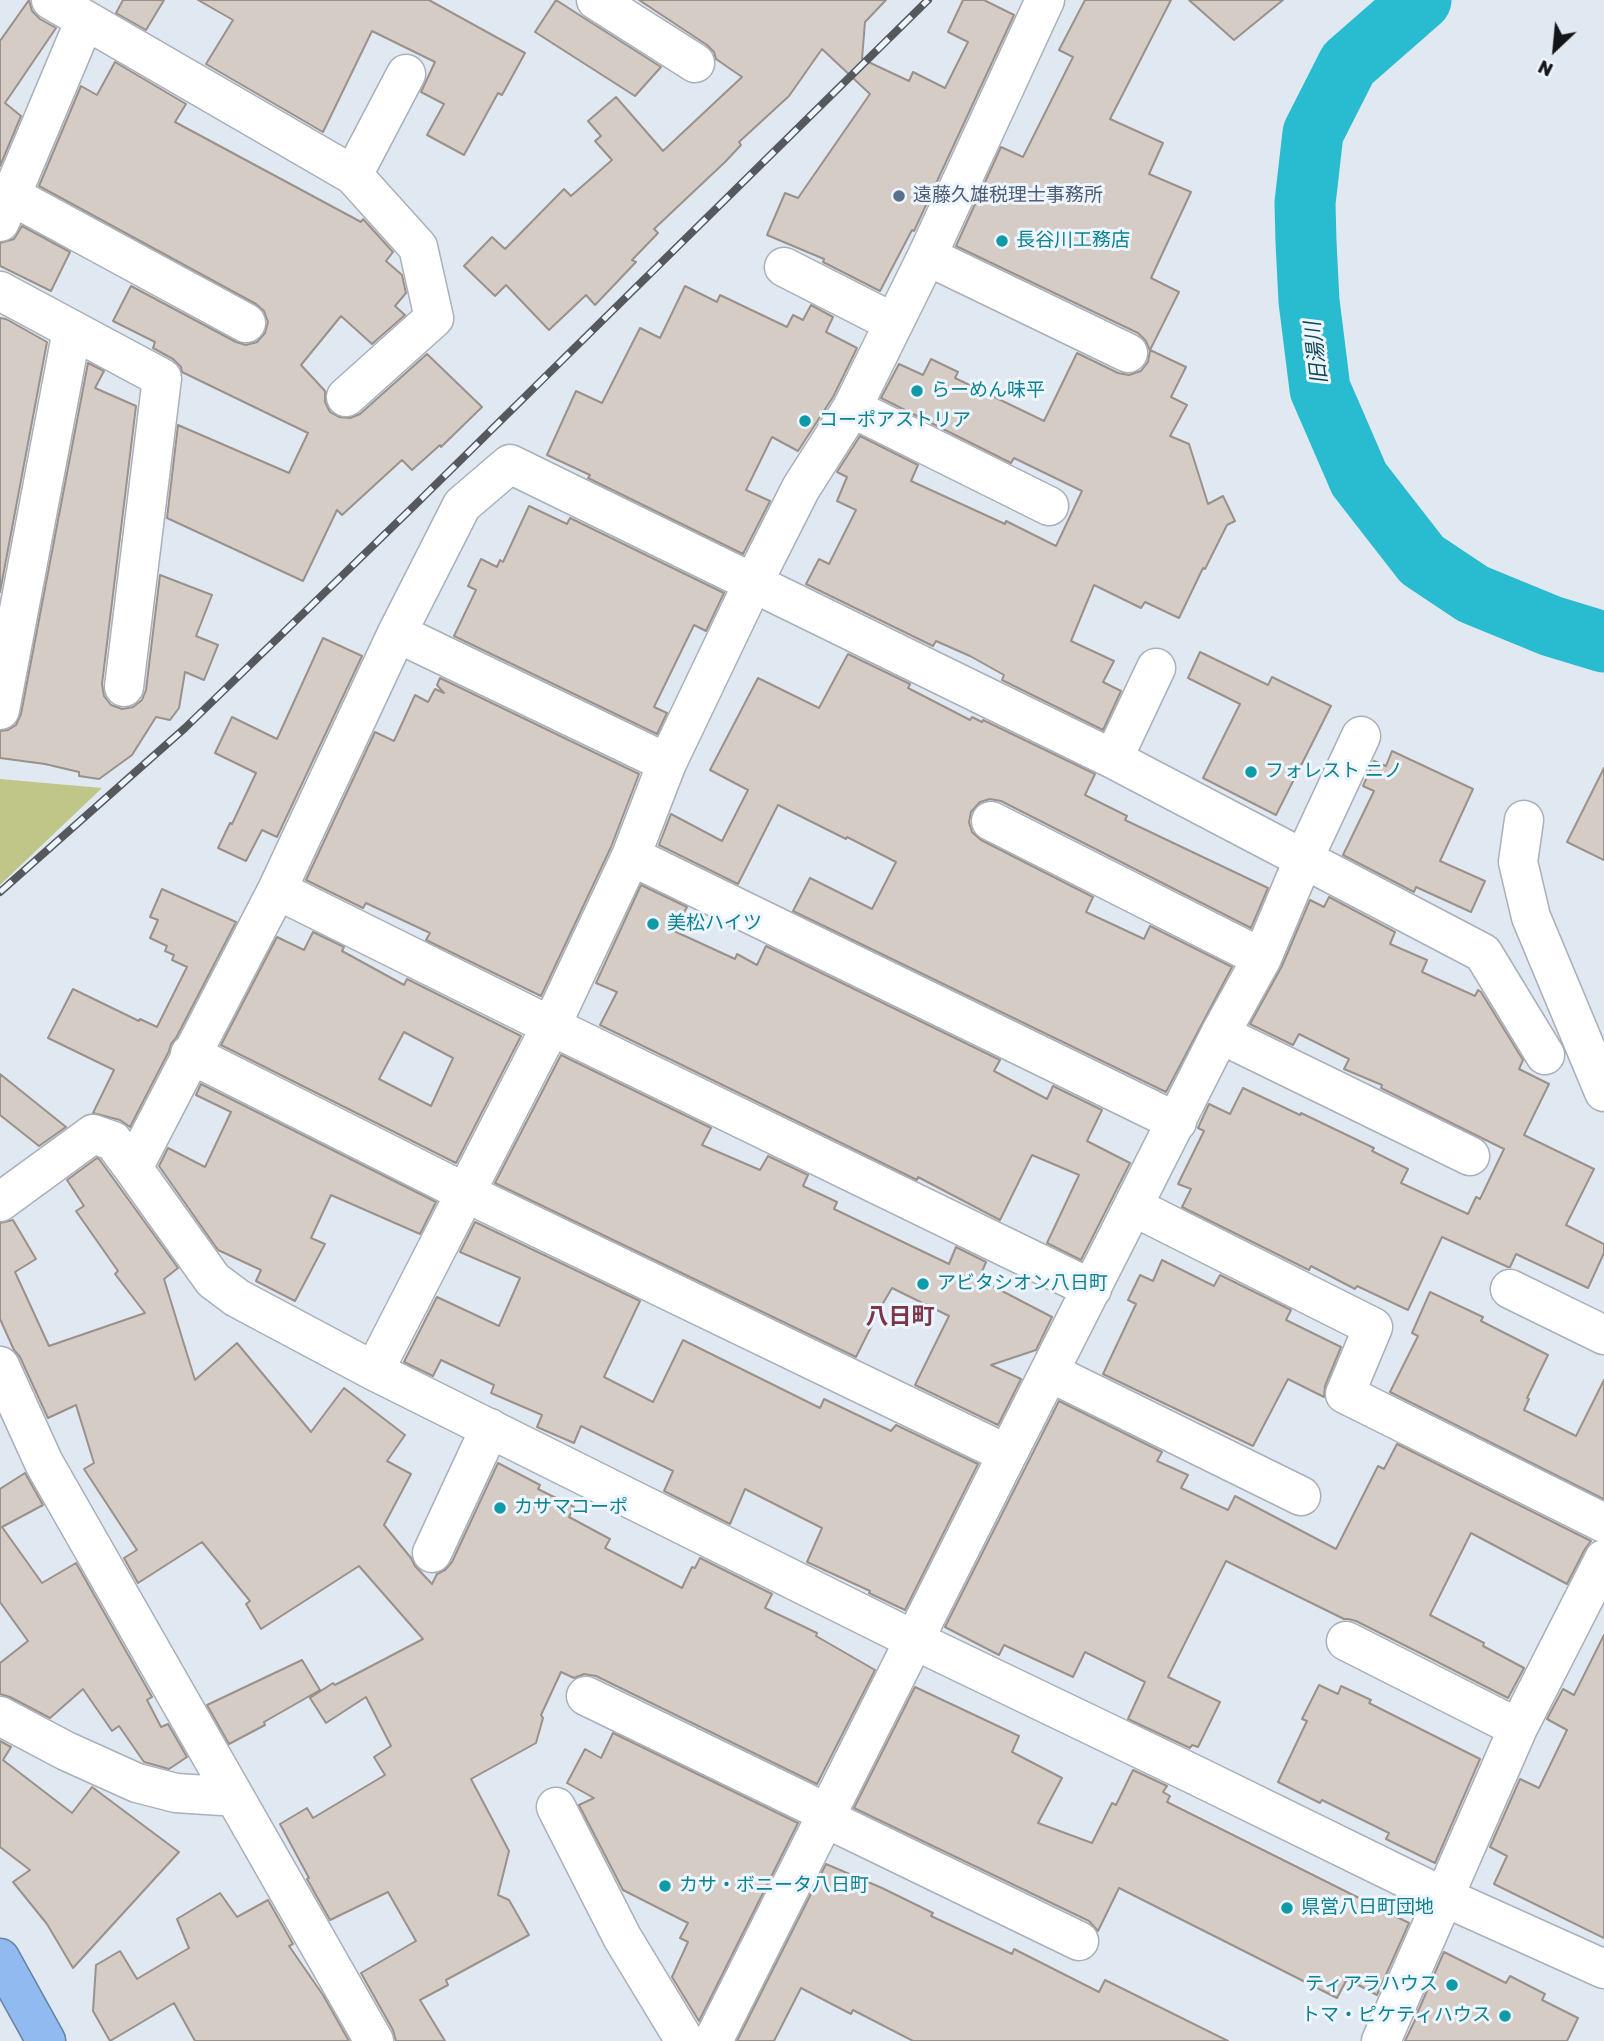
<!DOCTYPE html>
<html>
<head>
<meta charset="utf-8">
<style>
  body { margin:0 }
  #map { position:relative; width:1604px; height:2041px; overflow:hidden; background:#e0e8f1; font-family:Rubik,sans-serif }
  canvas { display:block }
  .north { position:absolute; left:1520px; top:14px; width:70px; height:70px; -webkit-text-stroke:5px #eef5fe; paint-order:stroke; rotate:206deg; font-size:19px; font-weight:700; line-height:28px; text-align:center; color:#131518 }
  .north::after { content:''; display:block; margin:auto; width:24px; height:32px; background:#131518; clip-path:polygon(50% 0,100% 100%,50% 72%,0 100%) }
</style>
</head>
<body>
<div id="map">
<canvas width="1604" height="2041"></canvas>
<div class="north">N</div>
</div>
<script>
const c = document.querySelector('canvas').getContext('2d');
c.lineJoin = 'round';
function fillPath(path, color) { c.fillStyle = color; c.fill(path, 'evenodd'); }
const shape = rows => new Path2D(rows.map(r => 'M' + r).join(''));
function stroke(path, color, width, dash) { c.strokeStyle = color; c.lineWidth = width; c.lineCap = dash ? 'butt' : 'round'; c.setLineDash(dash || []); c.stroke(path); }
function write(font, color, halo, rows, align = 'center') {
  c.font = font + ' Rubik,"Noto Sans JP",sans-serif'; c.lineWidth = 6; c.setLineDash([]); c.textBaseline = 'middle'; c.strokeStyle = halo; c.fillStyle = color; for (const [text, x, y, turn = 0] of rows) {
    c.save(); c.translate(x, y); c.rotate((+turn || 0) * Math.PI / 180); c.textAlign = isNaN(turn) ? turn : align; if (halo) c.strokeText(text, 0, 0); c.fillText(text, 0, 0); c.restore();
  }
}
const green = shape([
  [0,779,102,788,0,885]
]);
const river = shape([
  [1421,0,1348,64,1313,133,1305,203,1306,242,1309,301,1320,389,1359,479,1422,560,1473,594,1551,626,1604,642]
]);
const building = shape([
  [29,0,32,11,40,19,56,28,5,103,21,116,0,166,0,41,29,0],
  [123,0,164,0,146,30,116,13,123,0],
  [198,0,429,0,525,53,502,95,498,93,464,155,427,135,444,104,421,92,435,62,372,31,323,132,206,64,233,20,198,0],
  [556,0,584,18,661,67,635,96,535,32,556,0],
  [639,0,886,0,865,22,862,59,909,81,913,72,945,88,968,42,948,32,963,0,984,0,1014,15,914,231,912,230,880,291,823,262,824,259,767,235,785,193,798,198,870,94,822,49,789,96,739,142,741,145,725,162,654,229,658,233,632,260,636,262,595,305,586,295,549,330,506,285,495,296,464,266,492,237,505,249,564,189,571,196,612,160,595,141,601,136,588,121,616,97,663,151,742,77,716,59,714,52,707,45,639,0],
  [1085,0,1171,0,1110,119,1163,143,1149,174,1191,192,1151,278,1179,292,1150,350,1186,367,1171,397,1187,405,1170,436,1189,444,1208,504,1223,496,1235,521,1227,525,1205,569,1203,568,1179,618,1145,602,1141,608,1094,585,1071,641,1114,661,1103,682,1121,691,1103,730,1002,680,1004,675,970,656,936,641,933,646,806,584,819,559,829,564,856,510,837,501,847,477,837,472,860,436,918,465,911,481,1005,524,1006,521,1056,546,1082,491,1014,458,1011,463,881,398,899,364,923,375,931,359,958,372,955,378,1044,421,1077,353,1118,373,1129,375,1141,371,1148,362,1150,351,1146,341,1138,333,956,246,1001,147,1023,157,1073,57,1059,50,1085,0],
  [1189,0,1283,0,1234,40,1189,0],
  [115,62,186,104,175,122,361,222,363,219,393,252,386,261,402,275,406,293,395,306,405,315,372,344,341,316,301,365,325,391,325,402,330,412,339,417,350,418,360,414,427,354,482,407,441,447,440,445,412,470,402,460,342,515,337,510,303,581,167,518,178,425,289,473,308,433,182,372,181,367,173,359,153,348,155,342,113,321,131,286,236,342,246,345,257,342,265,333,268,322,264,311,256,304,39,186,81,86,97,95,115,62],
  [22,226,70,252,51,291,0,266,0,243,14,239,22,226],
  [685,286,717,302,720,295,787,327,793,315,803,320,811,305,833,317,826,332,857,348,833,397,798,451,772,437,746,490,770,501,743,554,588,478,590,475,547,455,576,391,602,403,640,328,660,338,685,286],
  [0,318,6,319,47,342,0,592,0,318],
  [88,363,104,371,95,388,136,406,102,684,104,696,111,705,122,709,133,707,142,700,146,690,160,575,212,595,196,636,218,645,204,680,185,672,179,708,170,720,156,717,132,755,99,779,79,776,79,772,45,764,0,758,0,731,8,730,16,725,21,714,88,363],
  [529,506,567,524,570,518,724,593,706,631,694,625,654,707,667,713,657,734,454,636,476,590,468,586,481,559,497,567,500,560,503,562,529,506],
  [323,638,362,656,277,837,262,830,246,861,218,848,230,823,232,824,256,773,215,753,232,717,277,739,323,638],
  [1200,652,1268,685,1272,677,1331,706,1276,815,1203,778,1240,704,1188,678,1200,652],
  [848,654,910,684,908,688,970,720,972,717,982,722,983,720,1095,774,1085,795,1127,816,1125,820,1268,888,1251,928,1001,801,990,799,980,802,971,812,969,822,972,832,981,840,1093,897,1086,912,1144,939,1150,926,1232,967,1166,1092,793,911,810,878,872,909,896,862,847,837,846,839,778,805,738,884,659,845,671,814,722,841,748,790,710,770,758,678,819,708,848,654],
  [440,678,639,774,611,847,541,996,426,940,430,933,366,903,363,908,306,880,375,732,394,741,415,695,428,702,435,689,444,693,437,685,440,678],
  [1392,751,1473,789,1440,861,1485,881,1471,912,1416,887,1414,892,1343,855,1374,791,1363,786,1374,761,1386,766,1392,751],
  [1604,768,1604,860,1567,842,1604,768],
  [641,885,687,907,674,931,735,959,737,954,757,965,766,946,1000,1060,994,1071,1047,1099,1053,1086,1102,1110,1087,1141,1130,1163,1081,1260,1047,1243,1079,1175,1032,1155,1000,1220,918,1177,917,1180,600,1025,617,992,596,983,641,885],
  [162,889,236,922,176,1038,171,1044,169,1051,130,1127,120,1120,93,1113,114,1070,48,1038,73,989,139,1021,140,1019,157,1027,187,967,172,960,174,955,165,951,167,946,150,938,158,920,150,917,162,889],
  [1329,897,1395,932,1390,944,1427,960,1422,972,1475,996,1478,990,1481,992,1523,1060,1519,1069,1549,1084,1524,1135,1594,1169,1566,1225,1604,1244,1604,1253,1588,1288,1516,1254,1510,1267,1508,1267,1442,1237,1408,1310,1357,1286,1355,1289,1311,1266,1309,1270,1182,1207,1191,1189,1178,1184,1204,1131,1198,1128,1209,1104,1230,1114,1243,1088,1300,1115,1301,1113,1374,1148,1372,1151,1408,1169,1401,1183,1468,1214,1476,1197,1480,1199,1504,1149,1381,1088,1382,1085,1344,1069,1349,1059,1299,1034,1293,1045,1250,1024,1282,966,1310,900,1324,907,1329,897],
  [313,932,344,947,342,951,404,985,407,979,521,1036,456,1163,221,1045,277,937,304,950,313,932],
  [404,1032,453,1058,431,1106,379,1079,404,1032],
  [561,1055,711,1128,702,1145,760,1170,768,1156,808,1175,803,1186,837,1202,834,1209,949,1264,956,1247,986,1262,979,1279,1052,1317,1036,1350,991,1365,1021,1379,998,1425,915,1385,949,1316,892,1288,882,1305,856,1357,495,1183,561,1055],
  [0,1074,66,1127,39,1146,0,1115,0,1074],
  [201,1084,436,1202,420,1234,331,1195,311,1238,325,1244,295,1301,256,1281,261,1270,218,1250,159,1166,168,1148,205,1167,231,1112,196,1095,201,1084],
  [97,1158,99,1159,115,1181,178,1268,164,1279,195,1380,237,1343,311,1432,344,1388,405,1435,387,1461,411,1474,384,1525,411,1558,415,1566,432,1584,437,1574,445,1570,452,1562,498,1463,540,1485,538,1489,574,1507,569,1517,610,1539,605,1548,682,1588,692,1567,695,1568,700,1558,772,1594,765,1608,817,1633,816,1636,875,1670,817,1784,596,1676,584,1674,574,1678,561,1672,541,1715,543,1718,536,1743,471,1779,509,1851,498,1895,509,1900,529,1935,446,1980,448,1985,420,2000,445,2041,396,2041,393,2030,361,1973,416,1941,388,1892,330,1920,307,1879,309,1878,280,1824,307,1808,313,1818,385,1775,374,1757,391,1746,366,1697,326,1723,310,1698,333,1683,335,1685,423,1639,359,1566,261,1629,246,1604,250,1601,202,1542,138,1583,124,1558,137,1550,84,1469,94,1463,76,1405,48,1418,20,1357,14,1350,0,1319,0,1223,13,1220,36,1259,15,1272,49,1346,145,1313,115,1274,118,1271,76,1211,84,1206,67,1180,97,1158],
  [475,1222,640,1301,604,1377,653,1402,683,1340,820,1408,824,1399,891,1431,896,1425,978,1464,905,1610,869,1593,870,1591,807,1562,822,1528,745,1489,730,1524,664,1491,673,1471,581,1426,574,1443,537,1427,542,1415,491,1393,494,1385,441,1360,433,1376,404,1362,437,1297,499,1326,520,1278,460,1252,475,1222],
  [1162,1260,1214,1286,1220,1275,1291,1310,1286,1320,1341,1347,1325,1386,1324,1397,1288,1379,1253,1446,1103,1374,1136,1304,1128,1300,1140,1275,1153,1281,1162,1260],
  [1430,1292,1483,1317,1481,1321,1548,1355,1527,1398,1529,1399,1524,1410,1576,1436,1604,1380,1604,1499,1390,1392,1418,1336,1412,1333,1430,1292],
  [1059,1401,1162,1452,1157,1461,1188,1475,1181,1488,1228,1510,1235,1496,1336,1549,1378,1466,1384,1469,1397,1444,1591,1541,1585,1549,1567,1584,1471,1533,1430,1615,1484,1643,1483,1646,1524,1668,1508,1698,1420,1653,1356,1621,1348,1619,1344,1619,1226,1561,1168,1677,1220,1702,1198,1747,1192,1745,1190,1748,1128,1719,1145,1682,1085,1652,1073,1677,1004,1645,999,1655,945,1627,1059,1401],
  [25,1473,43,1505,2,1527,42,1583,76,1563,152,1697,147,1700,161,1727,168,1724,187,1757,169,1769,144,1762,119,1726,112,1731,83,1689,50,1718,10,1697,0,1694,0,1663,28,1641,0,1602,0,1489,25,1473],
  [1604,1635,1604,1938,1494,1884,1507,1856,1490,1847,1520,1779,1539,1788,1567,1730,1547,1719,1563,1689,1574,1695,1604,1635],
  [302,1660,320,1690,264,1722,265,1725,229,1744,207,1705,302,1660],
  [1319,1685,1338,1694,1341,1686,1371,1700,1369,1703,1480,1759,1435,1863,1386,1839,1389,1833,1322,1800,1320,1803,1278,1782,1307,1721,1302,1719,1319,1685],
  [915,1687,1019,1736,1012,1752,1062,1778,1038,1823,1092,1843,1112,1803,1116,1805,1133,1770,1167,1786,1163,1792,1170,1796,1167,1802,1409,1923,1377,1995,1347,1979,1337,1998,1119,1888,1098,1931,1089,1921,854,1808,915,1687],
  [613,1733,798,1823,699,2021,672,1977,688,1942,680,1938,688,1923,623,1890,579,1805,594,1798,567,1783,585,1749,601,1758,613,1733],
  [0,1741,11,1747,3,1760,72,1813,92,1787,179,1852,73,1968,47,1924,13,1882,30,1870,0,1847,0,1741],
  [826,1864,882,1888,933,1913,931,1916,1012,1954,1014,1949,1099,1992,1105,1980,1228,2041,913,2041,853,2010,851,2014,801,1988,774,2041,737,2041,826,1864],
  [220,1893,237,1917,268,1900,293,1944,289,1946,323,1995,349,2041,195,2041,174,2003,110,2041,93,2011,96,1965,120,1951,137,1979,189,1948,177,1919,220,1893],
  [1444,1952,1506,1983,1510,1976,1545,1994,1542,2000,1578,2018,1567,2041,1405,2041,1417,2016,1416,2016,1444,1952]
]);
const street = shape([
  [51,0,353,175,418,247,434,318,346,397],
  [596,0,695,63],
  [353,175,406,74],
  [12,196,246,323],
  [0,222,85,20],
  [927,256,1128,353],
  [784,267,894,323],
  [0,291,162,378,124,687],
  [852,408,1049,506],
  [397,633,667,763],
  [0,710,72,330],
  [1113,759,1156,668],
  [1524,820,1518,862,1531,917,1604,1092],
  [991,821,1262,958],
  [631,856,1177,1122],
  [277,890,551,1026,1092,1289],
  [1220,1034,1470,1156],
  [190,1054,466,1193,1007,1454],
  [133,1168,213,1280,237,1298,374,1371,914,1640,1195,1775,1444,1897,1604,1969],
  [0,1202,93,1134,113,1141,133,1168,277,890,397,633,462,505,510,464,1113,759,1483,953,1545,1055],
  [1134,1207,1373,1327,1345,1394,1604,1523],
  [1510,1289,1604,1335],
  [0,1366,44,1463,374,2041],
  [374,1371,551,1026,631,856,667,763,753,583,801,488,852,408,927,256,1045,0],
  [1049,1372,1301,1496],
  [432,1553,490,1428],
  [1346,1641,1518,1728],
  [586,1696,827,1813],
  [0,1716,66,1751,137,1783,176,1793,222,1796,233,1794],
  [556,1807,622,1937,685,2041],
  [825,1818,1079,1941],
  [713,2041,1001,1467,1220,1034,1262,958,1304,858,1361,736],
  [1381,2041,1518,1728,1604,1559]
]);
const highway = shape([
  [0,1958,46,2041]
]);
const rail = shape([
  [0,892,185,728,415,505,928,0]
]);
const markers = [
  [899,196,7,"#5c6f8a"],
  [1002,241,7,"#0f9aa8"],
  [917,391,7,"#0f9aa8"],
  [805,421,7,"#0f9aa8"],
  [1251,772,7,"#0f9aa8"],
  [653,924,7,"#0f9aa8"],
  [923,1284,7,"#0f9aa8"],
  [500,1508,7,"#0f9aa8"],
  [665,1886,7,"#0f9aa8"],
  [1287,1908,7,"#0f9aa8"],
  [1452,1985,7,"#0f9aa8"],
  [1505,2016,7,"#0f9aa8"]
];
const serviceNames = [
  ["遠藤久雄税理士事務所",913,196]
];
const cultureNames = [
  ["長谷川工務店",1016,241],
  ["らーめん味平",931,391],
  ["コーポアストリア",819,421],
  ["フォレスト ニノ",1265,772],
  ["美松ハイツ",667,924],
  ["アビタシオン八日町",937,1284],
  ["カサマコーポ",514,1508],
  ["カサ・ボニータ八日町",679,1886],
  ["県営八日町団地",1301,1908],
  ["ティアラハウス",1438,1985,"right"],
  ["トマ・ピケティハウス",1491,2016,"right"]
];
const waterNames = [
  ["旧湯川",1317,353,-97]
];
const quarterNames = [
  ["八日町",900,1317]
];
fillPath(green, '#c0c688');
stroke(river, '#29bcd0', 61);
fillPath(building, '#d5ccc5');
stroke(building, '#9a918a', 2);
stroke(street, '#a9b0b9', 41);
stroke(highway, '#6581a4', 41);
stroke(street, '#fff', 38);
stroke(highway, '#91bbf0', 38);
stroke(rail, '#55585d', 8);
stroke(rail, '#eef5fe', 5, [16]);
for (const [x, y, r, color] of markers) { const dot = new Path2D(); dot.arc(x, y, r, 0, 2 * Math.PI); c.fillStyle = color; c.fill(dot); stroke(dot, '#eef5fe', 2.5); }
write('19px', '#4e5e75', '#eef5fe', serviceNames, 'left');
write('19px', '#0d838f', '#eef5fe', cultureNames, 'left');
write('italic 21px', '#104b54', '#eef5fe', waterNames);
write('bold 23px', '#7c3649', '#eef5fe', quarterNames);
</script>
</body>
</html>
